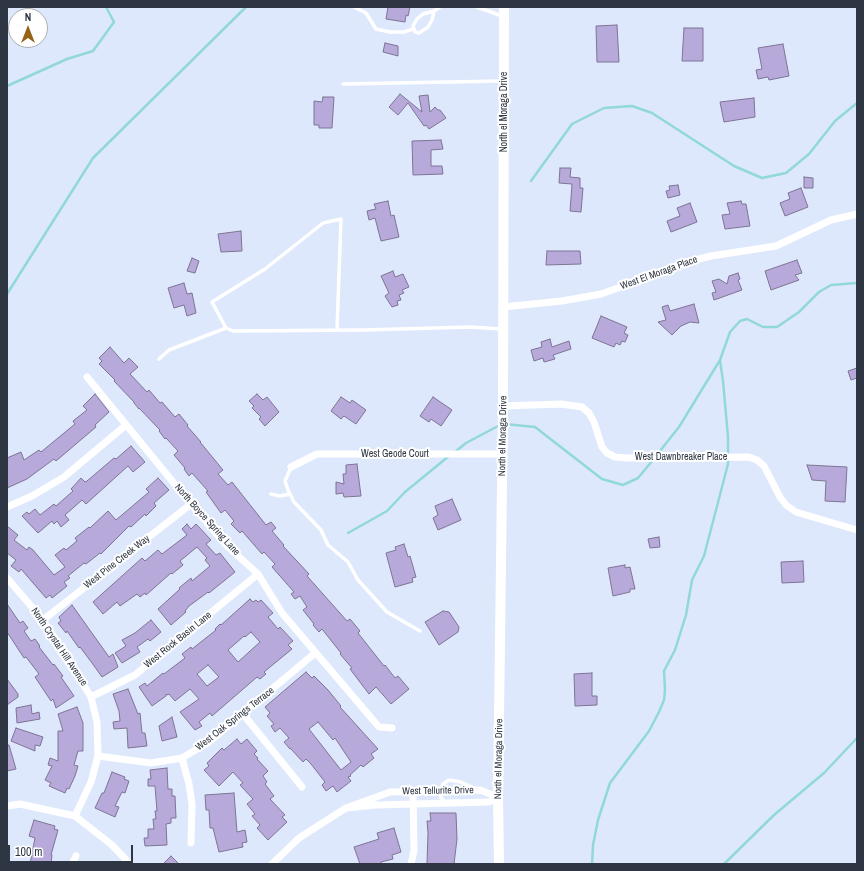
<!DOCTYPE html>
<html>
<head>
<meta charset="utf-8">
<style>
  body { margin:0 }
  #map { position:relative; width:864px; height:871px; overflow:hidden; background:#dee8fc; font-family:"Archivo Narrow",sans-serif }
  canvas { display:block }
  .frame { position:absolute; inset:0; border:8px solid #2f3643; pointer-events:none }
  .north { position:absolute; left:8px; top:8px; width:40px; height:40px; box-sizing:border-box; background:#fff; border:1px solid #acafb4; border-radius:50%; rotate:0deg; font-size:11px; font-weight:700; line-height:16px; text-align:center; color:#2f3643 }
  .north::after { content:''; display:block; margin:auto; width:14px; height:18px; background:#956315; clip-path:polygon(50% 0,100% 100%,50% 72%,0 100%) }
  .scale { position:absolute; left:8px; top:845px; width:125px; height:18px; box-sizing:border-box; border:2px solid #2f3643; border-top:0; padding-left:5px; font-size:12px; line-height:14px; white-space:nowrap; color:#2f3643; -webkit-text-stroke:3px #fff; paint-order:stroke }
</style>
</head>
<body>
<div id="map">
<canvas width="864" height="871"></canvas>
<div class="frame"></div>
<div class="north">N</div>
<div class="scale">100 m</div>
</div>
<script>
const c = document.querySelector('canvas').getContext('2d');
c.lineJoin = 'round';
const shape = rows => new Path2D(rows.map(r => 'M' + r).join(''));
function stroke(path, color, width, dash) { c.strokeStyle = color; c.lineWidth = width; c.lineCap = dash ? 'butt' : 'round'; c.setLineDash(dash || []); c.stroke(path); }
function fillPath(path, color) { c.fillStyle = color; c.fill(path, 'evenodd'); }
function write(font, color, halo, rows, align = 'center') {
  c.font = font + ' "Archivo Narrow",sans-serif'; c.lineWidth = 4; c.setLineDash([]); c.textBaseline = 'middle'; c.strokeStyle = halo; c.fillStyle = color; for (const [text, x, y, turn = 0] of rows) {
    c.save(); c.translate(x, y); c.rotate((+turn || 0) * Math.PI / 180); c.textAlign = isNaN(turn) ? turn : align; if (halo) c.strokeText(text, 0, 0); c.fillText(text, 0, 0); c.restore();
  }
}
const stream = shape([
  [7,86,67,59,93,51,114,22,106,7],
  [531,181,572,124,604,108,632,106,652,113,734,166,762,178,786,173,809,154,835,121,857,103],
  [7,294,93,158,246,7],
  [505,424,535,427,602,479,623,485,638,478,653,460],
  [455,452,466,443,500,425],
  [656,456,679,427,720,360],
  [348,533,387,511,405,492,449,456],
  [592,864,593,845,598,820,610,783,649,731,659,712,664,700,665,690,664,671,675,650,686,615,692,580,704,556,728,464,728,437,723,381,720,360,730,332,740,321,747,319,763,327,777,327,799,312,819,292,831,285,857,283],
  [724,864,774,815,824,773,857,738]
]);
const building = shape([
  [388,7,410,7,408,16,406,15,405,22,386,19,388,7],
  [617,25,619,62,597,62,596,26,617,25],
  [684,28,703,28,703,61,682,61,684,28],
  [385,43,398,46,398,56,383,52,385,43],
  [783,44,789,76,769,80,768,77,758,79,756,70,762,69,758,48,783,44],
  [400,94,422,112,419,96,428,95,430,112,435,107,438,110,440,110,446,118,429,129,426,125,424,126,408,103,398,115,389,107,400,94],
  [323,97,334,97,332,128,319,128,319,125,314,125,314,101,322,102,323,97],
  [754,98,755,117,724,122,720,102,754,98],
  [441,140,443,149,431,150,431,166,442,166,443,174,413,175,412,141,441,140],
  [560,168,571,168,570,177,580,178,580,188,583,188,581,212,570,211,572,184,559,183,560,168],
  [804,177,813,178,813,188,804,188,804,177],
  [678,185,680,195,668,198,666,191,670,190,669,186,678,185],
  [801,188,808,207,785,216,780,203,790,199,788,193,801,188],
  [388,201,391,216,394,215,399,237,381,241,375,218,369,220,367,211,376,209,374,204,388,201],
  [741,201,742,204,746,204,750,226,725,229,722,215,730,214,727,203,741,201],
  [690,203,697,222,671,232,667,221,680,216,677,208,690,203],
  [241,231,242,251,221,252,218,234,241,231],
  [547,251,580,251,581,264,546,265,547,251],
  [192,258,199,261,195,273,187,271,192,258],
  [797,260,802,273,795,275,799,280,771,290,765,271,797,260],
  [393,271,395,277,403,274,409,287,402,290,404,293,399,295,401,300,397,301,398,305,392,307,385,296,389,293,381,276,393,271],
  [738,273,740,279,738,280,742,290,714,300,712,293,716,292,712,281,719,279,727,284,729,276,738,273],
  [184,283,187,294,192,293,196,313,187,316,184,305,174,308,168,288,184,283],
  [694,304,699,323,690,322,681,326,672,335,658,322,666,320,662,307,668,305,670,311,694,304],
  [601,316,627,327,624,333,628,335,625,342,622,341,620,345,616,343,614,347,592,338,601,316],
  [550,339,552,347,569,341,571,349,553,355,555,359,544,362,543,358,534,361,531,350,542,347,541,342,550,339],
  [110,347,124,363,129,358,138,367,130,374,147,392,149,390,160,403,162,402,175,417,179,414,188,425,187,426,201,442,200,442,223,470,218,474,228,485,232,482,266,525,271,522,276,528,272,531,284,545,283,546,309,574,307,576,347,621,350,619,360,631,358,633,384,666,385,665,395,678,398,676,409,689,391,704,376,687,369,694,350,669,352,668,340,654,341,653,322,629,319,632,313,625,314,624,303,610,307,607,300,596,295,599,291,594,294,592,272,567,275,564,264,552,262,554,242,531,240,533,231,524,234,521,225,510,221,513,206,492,208,491,192,473,189,476,184,469,185,468,174,455,178,451,166,438,165,439,159,431,160,430,139,408,139,409,134,403,134,402,114,381,115,380,99,364,102,361,99,358,110,347],
  [857,368,857,378,851,380,848,371,857,368],
  [95,394,109,412,95,425,96,427,56,461,54,459,27,479,7,488,7,458,21,452,24,460,39,450,41,452,75,424,73,421,87,410,83,406,95,394],
  [257,394,263,400,267,397,279,412,265,426,259,419,261,417,252,408,254,406,249,401,257,394],
  [341,397,350,403,352,400,366,410,356,424,344,416,341,419,331,411,341,397],
  [433,397,452,410,441,426,431,419,429,422,420,416,433,397],
  [131,446,145,462,133,472,128,466,86,504,82,500,65,515,69,520,61,527,57,521,54,524,52,521,38,533,22,516,27,512,29,514,35,509,40,515,54,504,56,506,73,491,71,489,81,478,85,482,87,481,114,458,116,459,131,446],
  [357,464,361,496,344,497,343,493,336,494,336,482,344,484,343,474,346,474,346,465,357,464],
  [807,465,847,467,845,502,825,501,826,481,812,480,807,465],
  [158,478,169,490,154,503,156,506,146,516,145,514,131,527,129,526,101,554,100,553,86,564,84,563,68,576,70,578,64,582,67,586,52,598,50,595,46,598,21,569,19,572,11,566,16,560,7,553,7,526,18,535,14,540,27,550,29,547,33,550,54,575,65,567,55,555,64,548,66,550,77,541,75,538,89,527,90,528,108,511,116,520,149,492,146,489,158,478],
  [452,499,461,520,438,530,433,518,438,515,435,506,452,499],
  [187,524,191,529,196,524,211,540,206,544,216,555,220,553,235,572,209,593,208,592,189,606,185,611,186,612,171,625,158,609,180,589,179,588,191,578,192,581,210,566,205,560,207,558,197,547,180,561,183,565,172,574,171,573,146,595,145,593,140,597,137,594,120,606,117,602,103,614,93,602,142,558,145,561,158,550,162,554,187,535,182,529,187,524],
  [659,537,660,547,650,548,648,539,659,537],
  [404,544,408,557,410,556,416,577,412,578,413,582,395,587,386,553,396,550,395,547,404,544],
  [803,561,804,582,782,583,781,562,803,561],
  [625,565,625,568,630,567,635,589,630,589,630,592,613,596,608,568,625,565],
  [250,599,253,602,256,600,258,602,261,600,273,613,268,617,278,629,280,627,293,641,288,645,292,649,264,672,266,674,260,679,257,677,212,716,210,713,199,722,202,726,195,730,180,712,199,699,190,689,175,701,169,694,167,695,166,694,166,696,152,706,139,687,145,683,147,686,163,673,164,674,185,658,182,654,191,647,192,649,216,630,215,629,220,624,221,625,250,599],
  [251,632,260,642,238,662,228,650,244,636,245,637,251,632],
  [208,665,219,677,207,686,197,674,208,665],
  [7,604,20,623,23,621,28,628,24,631,31,641,35,639,40,646,39,647,53,665,54,664,63,676,61,677,74,696,56,708,53,699,51,701,35,677,39,674,26,657,24,658,7,632,7,604],
  [72,605,109,657,113,654,118,667,102,677,92,663,80,647,79,648,67,631,66,633,58,623,61,621,59,617,72,605],
  [443,611,449,612,459,627,458,632,439,645,425,622,443,611],
  [151,620,161,632,150,641,148,639,137,647,140,652,122,663,115,653,126,646,122,640,135,633,151,620],
  [306,672,312,678,314,676,328,690,341,706,340,707,378,749,371,754,374,758,363,767,361,765,350,775,351,776,348,777,351,781,337,792,333,786,326,791,322,785,325,782,311,764,306,759,303,762,290,748,290,749,284,742,289,738,280,728,275,732,271,726,274,724,267,716,270,713,265,707,306,672],
  [318,722,333,740,335,738,351,762,341,770,309,729,318,722],
  [592,673,592,696,597,696,597,705,575,706,574,674,592,673],
  [7,679,18,694,18,697,7,705,7,679],
  [128,689,138,714,140,713,142,733,145,733,147,746,128,748,127,728,114,729,113,722,120,721,119,711,113,694,128,689],
  [31,705,32,714,39,712,40,719,17,723,16,708,31,705],
  [77,707,83,723,83,751,78,751,74,765,78,766,75,776,69,789,67,788,65,793,49,786,51,783,45,780,52,766,48,765,50,758,58,761,58,731,63,731,58,714,77,707],
  [172,717,177,737,162,741,159,726,172,717],
  [16,728,43,737,40,746,35,745,35,751,11,741,16,728],
  [237,739,241,744,247,739,257,751,254,754,258,758,257,759,268,771,263,776,267,782,265,784,274,796,270,799,285,815,282,817,287,822,268,840,257,828,260,825,252,816,255,814,247,804,253,799,240,785,243,783,233,772,219,786,204,770,209,766,207,763,222,748,224,750,237,739],
  [7,745,9,745,16,769,7,771,7,745],
  [167,768,168,789,172,789,172,796,175,796,176,818,171,818,171,823,166,824,167,845,145,846,144,838,148,838,148,829,154,829,153,819,156,819,155,811,157,811,155,786,148,786,148,779,151,779,150,770,167,768],
  [112,772,125,777,124,779,129,781,125,793,122,792,115,806,119,807,115,817,95,808,102,793,104,793,112,772],
  [234,793,237,832,245,830,247,842,242,843,243,847,219,852,213,828,210,828,209,810,206,810,205,795,234,793],
  [430,813,456,813,457,839,454,864,427,864,428,833,427,821,431,821,430,813],
  [34,820,55,826,54,829,58,830,51,855,52,855,51,864,30,864,35,838,29,836,34,820],
  [394,828,401,852,392,855,393,859,381,862,381,864,360,864,354,847,379,839,377,833,394,828],
  [171,856,179,864,163,864,171,856]
]);
const lane = shape([
  [354,7,366,13,376,29,390,32,404,32,413,29],
  [477,7,502,16],
  [434,11,432,20,428,27,419,33,415,32,413,26,417,19,423,14,434,11,440,7],
  [343,84,502,81],
  [337,330,341,219,323,223,265,269,212,302,226,328,233,331,364,330,470,327,502,329],
  [159,359,169,350,226,328],
  [291,467,285,481,288,490,294,502,321,530,328,545,348,562,358,580,387,612,420,631],
  [271,494,280,496,290,494],
  [446,803,441,798,440,790,443,784,449,780,461,782,474,788]
]);
const street = shape([
  [503,307,562,301,601,294,638,281,683,263,711,256,776,246,831,220,857,214],
  [87,377,191,504,227,546,258,574,282,613,379,727,392,728],
  [503,406,561,404,582,407,589,413,594,422,602,447,607,453,615,457,627,458,749,457,757,460,764,466,780,497,786,505,796,512,806,515,857,530],
  [291,467,317,454,502,454],
  [7,507,32,496,64,477,126,425],
  [7,578,43,620,91,697,97,722,98,756,91,782,75,816],
  [43,620,191,504],
  [91,697,135,675,258,574],
  [243,714,302,787],
  [98,756,151,763,182,758,209,742,315,653],
  [182,758,189,784,192,804,191,843],
  [7,806,20,804,75,816,112,845,130,864],
  [72,864,76,856],
  [272,864,299,838,346,808,390,792,480,790,498,797,489,802,376,805,346,808],
  [411,864,414,851,413,792]
]);
const secondary = shape([
  [499,864,498,797,503,406,504,7]
]);
const streetNames = [
  ["North el Moraga Drive",504,112,-90],
  ["West El Moraga Place",659,273,-20],
  ["North el Moraga Drive",503,436,-89],
  ["West Geode Court",395,454],
  ["West Dawnbreaker Place",681,457],
  ["North Boyce Spring Lane",207,520,48],
  ["West Pine Creek Way",117,562,-38],
  ["West Rock Basin Lane",178,640,-39],
  ["North Crystal Hill Avenue",59,647,56],
  ["West Oak Springs Terrace",235,719,-38],
  ["North el Moraga Drive",499,759,-89],
  ["West Tellurite Drive",438,791,-1]
];
stroke(stream, '#91d8da', 2.5);
fillPath(building, '#b8a9db');
stroke(building, '#7d7494', 1);
stroke(lane, '#fff', 3.5);
stroke(street, '#fff', 7);
stroke(secondary, '#fff', 10);
write('10px', '#2f3643', '#fff', streetNames);
</script>
</body>
</html>
